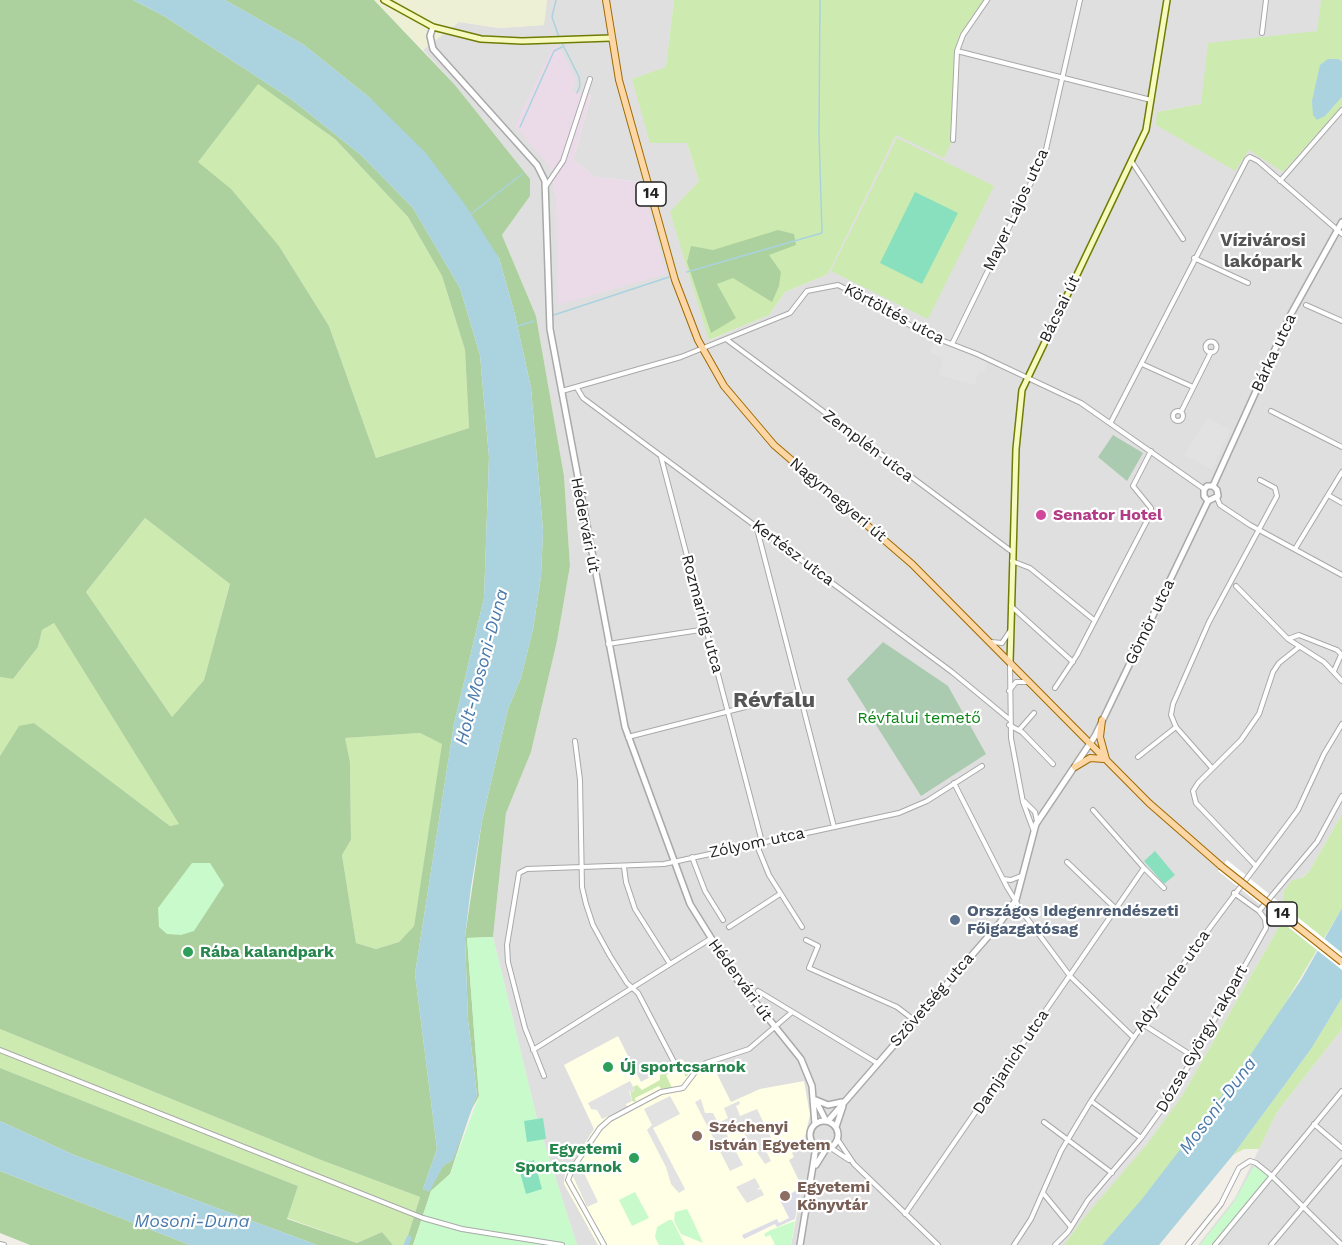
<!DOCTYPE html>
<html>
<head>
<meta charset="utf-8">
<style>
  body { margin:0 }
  canvas { display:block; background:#f2efe9 }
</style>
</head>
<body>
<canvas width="1342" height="1245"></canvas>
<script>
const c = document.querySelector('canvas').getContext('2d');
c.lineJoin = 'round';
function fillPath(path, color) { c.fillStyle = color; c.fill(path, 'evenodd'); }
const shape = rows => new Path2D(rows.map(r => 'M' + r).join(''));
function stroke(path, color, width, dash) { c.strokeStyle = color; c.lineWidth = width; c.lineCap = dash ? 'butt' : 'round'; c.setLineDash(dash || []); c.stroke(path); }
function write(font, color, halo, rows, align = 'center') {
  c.font = font + ' "Work Sans",sans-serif'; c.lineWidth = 4.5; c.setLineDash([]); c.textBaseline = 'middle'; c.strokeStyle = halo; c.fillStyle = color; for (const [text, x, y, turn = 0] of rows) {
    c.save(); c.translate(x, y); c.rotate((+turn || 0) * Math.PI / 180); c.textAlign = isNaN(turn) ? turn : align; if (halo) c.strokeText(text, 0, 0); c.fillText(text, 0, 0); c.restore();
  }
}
const residential = shape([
  [547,0,674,0,666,68,632,79,665,143,687,143,699,181,671,212,710,340,769,315,785,292,828,274,896,135,951,143,955,50,959,36,985,0,1321,0,1318,31,1266,38,1201,104,1157,112,1200,150,1234,170,1249,149,1283,172,1342,106,1342,814,1309,872,1284,891,1279,927,1182,1096,1148,1143,1082,1220,1064,1245,577,1245,538,1123,493,937,506,813,531,752,557,641,570,566,564,476,536,316,502,235,530,196,530,180,455,85,423,50,459,22,499,28,543,25],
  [559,46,572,91,591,96,573,160,595,177,641,182,556,196,550,166],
  [1342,1029,1342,1245,1198,1245,1235,1198,1277,1112]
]);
const industrial = shape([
  [559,46,576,80,572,91,591,95,573,160,595,177,641,182,666,274,558,305,556,196,550,167,515,126,552,48]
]);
const education = shape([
  [618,1036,641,1082,682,1059,695,1073,711,1062,731,1102,760,1089,804,1081,810,1115,803,1145,792,1153,794,1157,789,1160,802,1187,791,1245,598,1245,564,1184,565,1174,594,1129,564,1065]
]);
const farmland = shape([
  [374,0,547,0,544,25,499,28,459,22,423,50]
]);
const grass = shape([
  [674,0,985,0,959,36,955,50,951,143,944,158,896,135,828,274,785,292,769,315,709,340,670,212,699,181,687,143,650,143,632,79,666,67],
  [1321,0,1342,0,1342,61,1338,59,1325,116,1342,97,1342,106,1283,172,1249,150,1235,171,1156,125,1157,112,1201,104,1208,43,1317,31],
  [258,83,335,139,408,217,442,276,465,350,469,428,376,458,329,326,279,246,197,161],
  [897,138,994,186,928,319,831,271],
  [145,518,230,584,204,680,172,717,86,592],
  [54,623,180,824,170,826,34,723,19,727,0,756,0,677,13,679,38,647,42,630],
  [420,733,443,744,414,926,399,942,376,949,356,943,342,855,351,840,350,762,344,738],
  [1342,814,1342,908,1277,1017,1215,1107,1142,1200,1102,1245,1064,1245,1082,1220,1148,1143,1182,1096,1279,927,1284,891,1292,880,1302,878,1309,872],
  [1342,998,1342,1029,1277,1112,1259,1149,1244,1149,1233,1155,1311,1049],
  [0,1029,321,1160,420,1197,405,1245,393,1245,382,1232,357,1243,287,1218,298,1186,0,1068],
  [684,1064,690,1072,686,1077,681,1068,666,1075,672,1088,661,1089,659,1086,635,1098,636,1102,632,1101,630,1089,632,1092,635,1090,633,1087,637,1085,642,1090,660,1080,660,1075]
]);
const forest = shape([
  [0,0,133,0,164,16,291,99,361,155,413,208,460,288,480,355,489,457,484,598,454,724,415,974,437,1149,423,1189,429,1191,436,1176,444,1165,451,1161,470,1110,477,1095,468,1020,465,937,482,821,508,709,521,678,533,629,541,576,543,531,531,388,515,315,499,258,370,98,304,45,225,0,374,0,455,85,530,179,530,196,502,235,536,316,564,476,570,566,557,641,531,752,506,813,493,937,467,938,479,1096,471,1110,450,1174,431,1191,413,1245,405,1245,420,1197,321,1160,0,1029,0,756,19,726,34,723,170,826,179,824,54,623,42,630,38,647,13,679,0,677],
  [258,84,335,139,408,217,442,276,465,350,469,428,376,458,329,326,279,246,231,189,198,162],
  [145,518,230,584,204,680,172,717,86,592],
  [420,733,442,744,414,926,399,942,376,949,356,943,342,855,351,840,350,762,345,738],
  [778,230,794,234,796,245,769,255,781,272,779,286,772,302,733,278,717,284,736,318,711,333,687,262,691,246,713,250],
  [0,1068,298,1186,287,1219,357,1243,382,1232,393,1245,317,1245,74,1155,0,1121],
  [0,1171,190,1245,30,1245,0,1233]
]);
const cemetery = shape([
  [1113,435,1143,453,1127,481,1098,457],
  [883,642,948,686,986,754,921,796,847,679]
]);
const park = shape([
  [192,863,210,863,224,885,194,931,181,935,167,934,159,927,158,908],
  [493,937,538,1123,577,1245,413,1245,431,1191,450,1174,479,1096,467,938],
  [1254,1166,1269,1176,1212,1245,1200,1245,1234,1202],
  [635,1192,649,1218,632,1226,619,1200],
  [687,1209,693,1221,703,1243,681,1234,674,1221,675,1212],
  [669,1220,672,1220,685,1245,659,1245,655,1237,657,1227],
  [795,1221,791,1245,773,1245,775,1244,770,1235,766,1237,764,1234,771,1230]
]);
const pitch = shape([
  [915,192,958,213,922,284,880,263],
  [1155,851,1175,875,1164,884,1144,861],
  [543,1118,546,1139,527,1142,524,1121],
  [534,1160,542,1189,526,1194,518,1165]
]);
const parking = shape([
  [934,341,987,362,985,373,978,371,975,385,939,375,943,358,930,352],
  [1208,418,1231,430,1212,469,1184,455],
  [1234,986,1239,988,1180,1096,1146,1144,1080,1218,1077,1215,1172,1095],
  [630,1081,635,1090,631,1092,629,1090,632,1101,626,1104,627,1107,602,1119,597,1110,591,1109,588,1103],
  [670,1096,680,1114,653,1128,685,1189,679,1193,671,1184,666,1167,647,1130,652,1125,644,1109],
  [701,1099,705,1113,713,1113,718,1123,728,1118,724,1108,739,1101,740,1104,736,1106,740,1116,757,1109,773,1142,765,1147,763,1145,771,1161,765,1164,737,1123,722,1130,725,1131,743,1165,730,1171,695,1102],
  [582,1169,598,1202,587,1207,572,1174],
  [755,1178,760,1187,757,1190,761,1189,764,1195,747,1203,736,1187]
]);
const plaza = shape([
  [802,1187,795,1219,777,1227,775,1224,744,1239,742,1235,777,1219,779,1223,789,1218,780,1200]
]);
const water = shape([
  [133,0,225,0,304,45,370,98,425,152,466,206,499,258,515,315,531,388,543,531,541,576,533,629,521,678,508,709,482,821,471,887,465,937,468,1020,477,1095,453,1160,444,1165,429,1192,423,1189,437,1149,415,974,454,724,484,598,489,457,480,355,460,288,413,208,361,155,291,99,164,16],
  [1328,59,1338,59,1342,61,1342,97,1325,116,1317,120,1313,115,1312,101,1320,65],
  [1342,908,1342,998,1311,1049,1233,1155,1159,1245,1102,1245,1142,1199,1232,1082,1301,980],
  [0,1121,74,1155,317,1245,190,1245,0,1171]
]);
const pier = shape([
  [1227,860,1342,953,1342,970,1218,871]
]);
const stream = shape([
  [556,0,552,17,559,37],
  [561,41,579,77,580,86,577,93],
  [520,127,554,51,562,47],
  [471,214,522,174],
  [687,272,822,233,819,135,820,0],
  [554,315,669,277],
  [518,326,534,321]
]);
const canal = shape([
  [406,1245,409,1238]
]);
const minor = shape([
  [1262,33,1266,0],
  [957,51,1151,100],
  [953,140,957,51,963,35,987,0],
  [1132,162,1183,239],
  [1280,181,1342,110],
  [546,186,563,161,590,79],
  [1194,258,1248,283],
  [1306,305,1342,321],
  [726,339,1011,551],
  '1205.5 347a5.5 5.5 0 1 1 11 0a5.5 5.5 0 1 1-11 0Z',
  [952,344,1045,154,1080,0],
  [1142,364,1193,387],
  [577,388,583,398,952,672,1009,719],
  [562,391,681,357,790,313,807,291,838,285,870,301,923,333,977,354,1081,403,1204,489],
  '1173 416a5 5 0 1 1 10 0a5 5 0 1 1-10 0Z',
  [1271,411,1342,447],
  [1181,412,1211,352],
  [1111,422,1247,159,1250,157,1258,161,1342,234],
  [661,457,762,842],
  [1328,495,1342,503],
  [1217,498,1220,505,1250,525,1342,575],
  [756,525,834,827],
  [1295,549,1342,472],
  [1012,561,1030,568,1094,620],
  [1236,586,1288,639,1324,662,1342,681],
  [1011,606,1073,662],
  [1288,639,1299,635,1337,650,1342,655],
  [991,642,1002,643,1010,631],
  [608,644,707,629],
  [1010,663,1011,738,1023,802,1033,829],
  [1334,671,1341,655],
  [1055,688,1077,655,1151,513,1151,508,1133,486,1151,451],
  [1009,691,1016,682,1027,682],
  [1009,725,1022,732,1053,764],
  [1019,730,1034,713],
  [628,737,800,693],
  [575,741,580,780,582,887,586,904,593,925,610,956,627,983,638,993,675,1064],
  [1138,757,1176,727],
  [1212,768,1176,727,1171,715,1173,704,1209,622,1277,496,1275,488,1260,480],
  [954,783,1007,887,1023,913,1070,976,1133,1037],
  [1024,801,1035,812,1037,821],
  [756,843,769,875,802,927],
  [692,857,705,891,723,920],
  [1067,862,1116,909],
  [1255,865,1196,803,1193,791,1198,783,1241,740,1259,714,1273,672,1279,663,1299,647],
  [624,867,626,882,635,909,670,964],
  [1144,868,1164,888],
  [1003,879,1011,880,1021,876],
  [1259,911,1317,842,1342,796],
  [729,927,780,894],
  [806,940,818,946,809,968,897,1007,914,1020],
  [758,991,877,1063],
  [1144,1025,1194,1057],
  [0,1050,423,1218,462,1229,562,1245],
  [533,1050,710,939],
  [544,1076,525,1028,508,962,507,945,519,873,527,869,664,864,899,813,927,801,982,766],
  [1091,1101,1141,1138],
  [1044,1122,1112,1173],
  [1314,1124,1342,1148],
  [838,1140,854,1164,938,1245],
  [831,1148,849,1160],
  [1043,1193,1071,1227],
  [905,1214,1144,868,1093,810],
  [0,1244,4,1245],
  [604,1245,568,1180,572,1169,600,1128,610,1119,661,1092,683,1088,696,1071,706,1063,749,1049,791,1013],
  [1014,1245,1031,1219,1061,1151,1091,1101,1191,953,1298,810,1324,754,1342,724],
  [1055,1245,1068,1232,1088,1200,1141,1138,1172,1095,1266,928,1265,919,1259,911,1234,893],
  [1188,1245,1221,1204,1239,1168,1250,1161,1256,1163,1272,1176,1342,1245],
  [1215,1245,1342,1091],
  [1271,1245,1342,1161]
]);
const tertiary = shape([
  [433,27,430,36,433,49,537,165,545,181,550,329,625,727,690,904,736,978,801,1059,812,1086,815,1124],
  [1213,486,1291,314,1342,222],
  [1208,501,1204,496,1204,490,1207,486,1213,486],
  [1208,501,1218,496,1217,490,1213,486],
  [816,1100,828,1105,842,1102],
  [817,1103,826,1121],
  '810 1135a14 14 0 1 1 28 0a14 14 0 1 1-28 0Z',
  [828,1121,999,924,1016,900,1036,824,1095,736,1208,501],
  [836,1127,843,1106],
  [816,1165,826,1149],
  [800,1245,816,1147]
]);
const secondary = shape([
  [384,0,433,27,481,39,522,41,611,38],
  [1010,662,1016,449,1022,390,1146,130,1167,0]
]);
const primary = shape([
  [606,0,619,80,675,280,698,340,724,386,774,445,912,564,1149,803,1221,866],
  [1102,720,1100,737,1106,759],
  [1075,767,1090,758,1104,759]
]);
const primaryBridge = shape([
  [1221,866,1342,962]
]);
const markers = [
  [1041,515,6,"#d1479c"],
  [955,920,6,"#5c6f8a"],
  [188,952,6,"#2e9e5b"],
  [608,1067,6,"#2e9e5b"],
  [697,1136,6,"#8d6e63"],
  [634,1158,6,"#2e9e5b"],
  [785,1196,6,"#8d6e63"]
];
const shields = [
  [651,194,30],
  [1282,914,30]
];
const shieldNames = [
  ["14",651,194],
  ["14",1282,914]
];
const streetNames = [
  ["Mayer Lajos utca",1016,210,-65],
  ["Bácsai út",1060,309,-64],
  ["Körtöltés utca",894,314,28],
  ["Bárka utca",1274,353,-65],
  ["Zemplén utca",868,446,37],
  ["Nagymegyeri út",838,500,40],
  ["Hédervári út",585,525,79],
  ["Kertész utca",793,553,37],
  ["Rozmaring utca",702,614,75],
  ["Gömör utca",1150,622,-64],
  ["Zólyom utca",757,843,-12],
  ["Hédervári út",740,980,54],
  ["Ady Endre utca",1172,981,-55],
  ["Szövetség utca",932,1000,-49],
  ["Dózsa György rakpart",1202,1039,-60],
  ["Damjanich utca",1011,1062,-56]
];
const hotelNames = [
  ["Senator Hotel",1053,515]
];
const parkNames = [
  ["Révfalui temető",919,718]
];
const serviceNames = [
  ["Országos Idegenrendészeti",967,911],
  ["Főigazgatósag",967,929]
];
const leisureNames = [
  ["Rába kalandpark",200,952],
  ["Új sportcsarnok",620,1067],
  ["Egyetemi",622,1149,"right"],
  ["Sportcsarnok",622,1167,"right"]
];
const educationNames = [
  ["Széchenyi",709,1127],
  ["István Egyetem",709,1145],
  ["Egyetemi",797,1187],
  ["Könyvtár",797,1205]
];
const neighbourhoodNames = [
  ["Vízivárosi",1263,241],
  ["lakópark",1263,262]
];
const waterNames = [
  ["Holt-Mosoni-Duna",482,667,-75],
  ["Mosoni-Duna",1218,1106,-53],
  ["Mosoni-Duna",192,1222]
];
const districtNames = [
  ["Révfalu",774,701]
];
fillPath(residential, '#e0dfdf');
fillPath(industrial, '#ebdbe8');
fillPath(education, '#ffffe5');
fillPath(farmland, '#eef0d5');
fillPath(grass, '#cdebb0');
fillPath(forest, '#add19e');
fillPath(cemetery, '#aacbaf');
fillPath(park, '#c8facc');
fillPath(pitch, '#88e0be');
fillPath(parking, '#e2e2e2');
fillPath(plaza, '#dddde8');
fillPath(water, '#aad3df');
fillPath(pier, '#fff');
stroke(stream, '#aad3df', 1.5);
stroke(canal, '#aad3df', 5);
stroke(minor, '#a9a9a9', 6);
stroke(tertiary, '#a9a9a9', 8);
stroke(secondary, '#707d05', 8);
stroke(primary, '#a06b00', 8);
stroke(minor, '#fff', 4);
stroke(tertiary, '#fff', 5);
stroke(secondary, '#f7fabf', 5);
stroke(primary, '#fcd6a4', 6);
stroke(primaryBridge, '#a06b00', 8, []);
stroke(primaryBridge, '#fcd6a4', 6);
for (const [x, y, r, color] of markers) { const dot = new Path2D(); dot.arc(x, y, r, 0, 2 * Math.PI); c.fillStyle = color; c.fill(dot); stroke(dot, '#fff', 2); }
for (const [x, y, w] of shields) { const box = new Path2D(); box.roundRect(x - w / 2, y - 12, w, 24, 4.5); c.fillStyle = '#fff'; c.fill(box); stroke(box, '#222', 1.5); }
write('bold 15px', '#222', null, shieldNames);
write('16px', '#222', '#fff', streetNames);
write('bold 16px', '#b23c85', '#fff', hotelNames, 'left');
write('16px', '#0c8416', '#fff', parkNames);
write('bold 16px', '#4e5e75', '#fff', serviceNames, 'left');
write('bold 16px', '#27864d', '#fff', leisureNames, 'left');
write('bold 16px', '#785e54', '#fff', educationNames, 'left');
write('bold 18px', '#555', '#fff', neighbourhoodNames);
write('italic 18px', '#4a7aab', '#fff', waterNames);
write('bold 22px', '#555', '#fff', districtNames);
</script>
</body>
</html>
